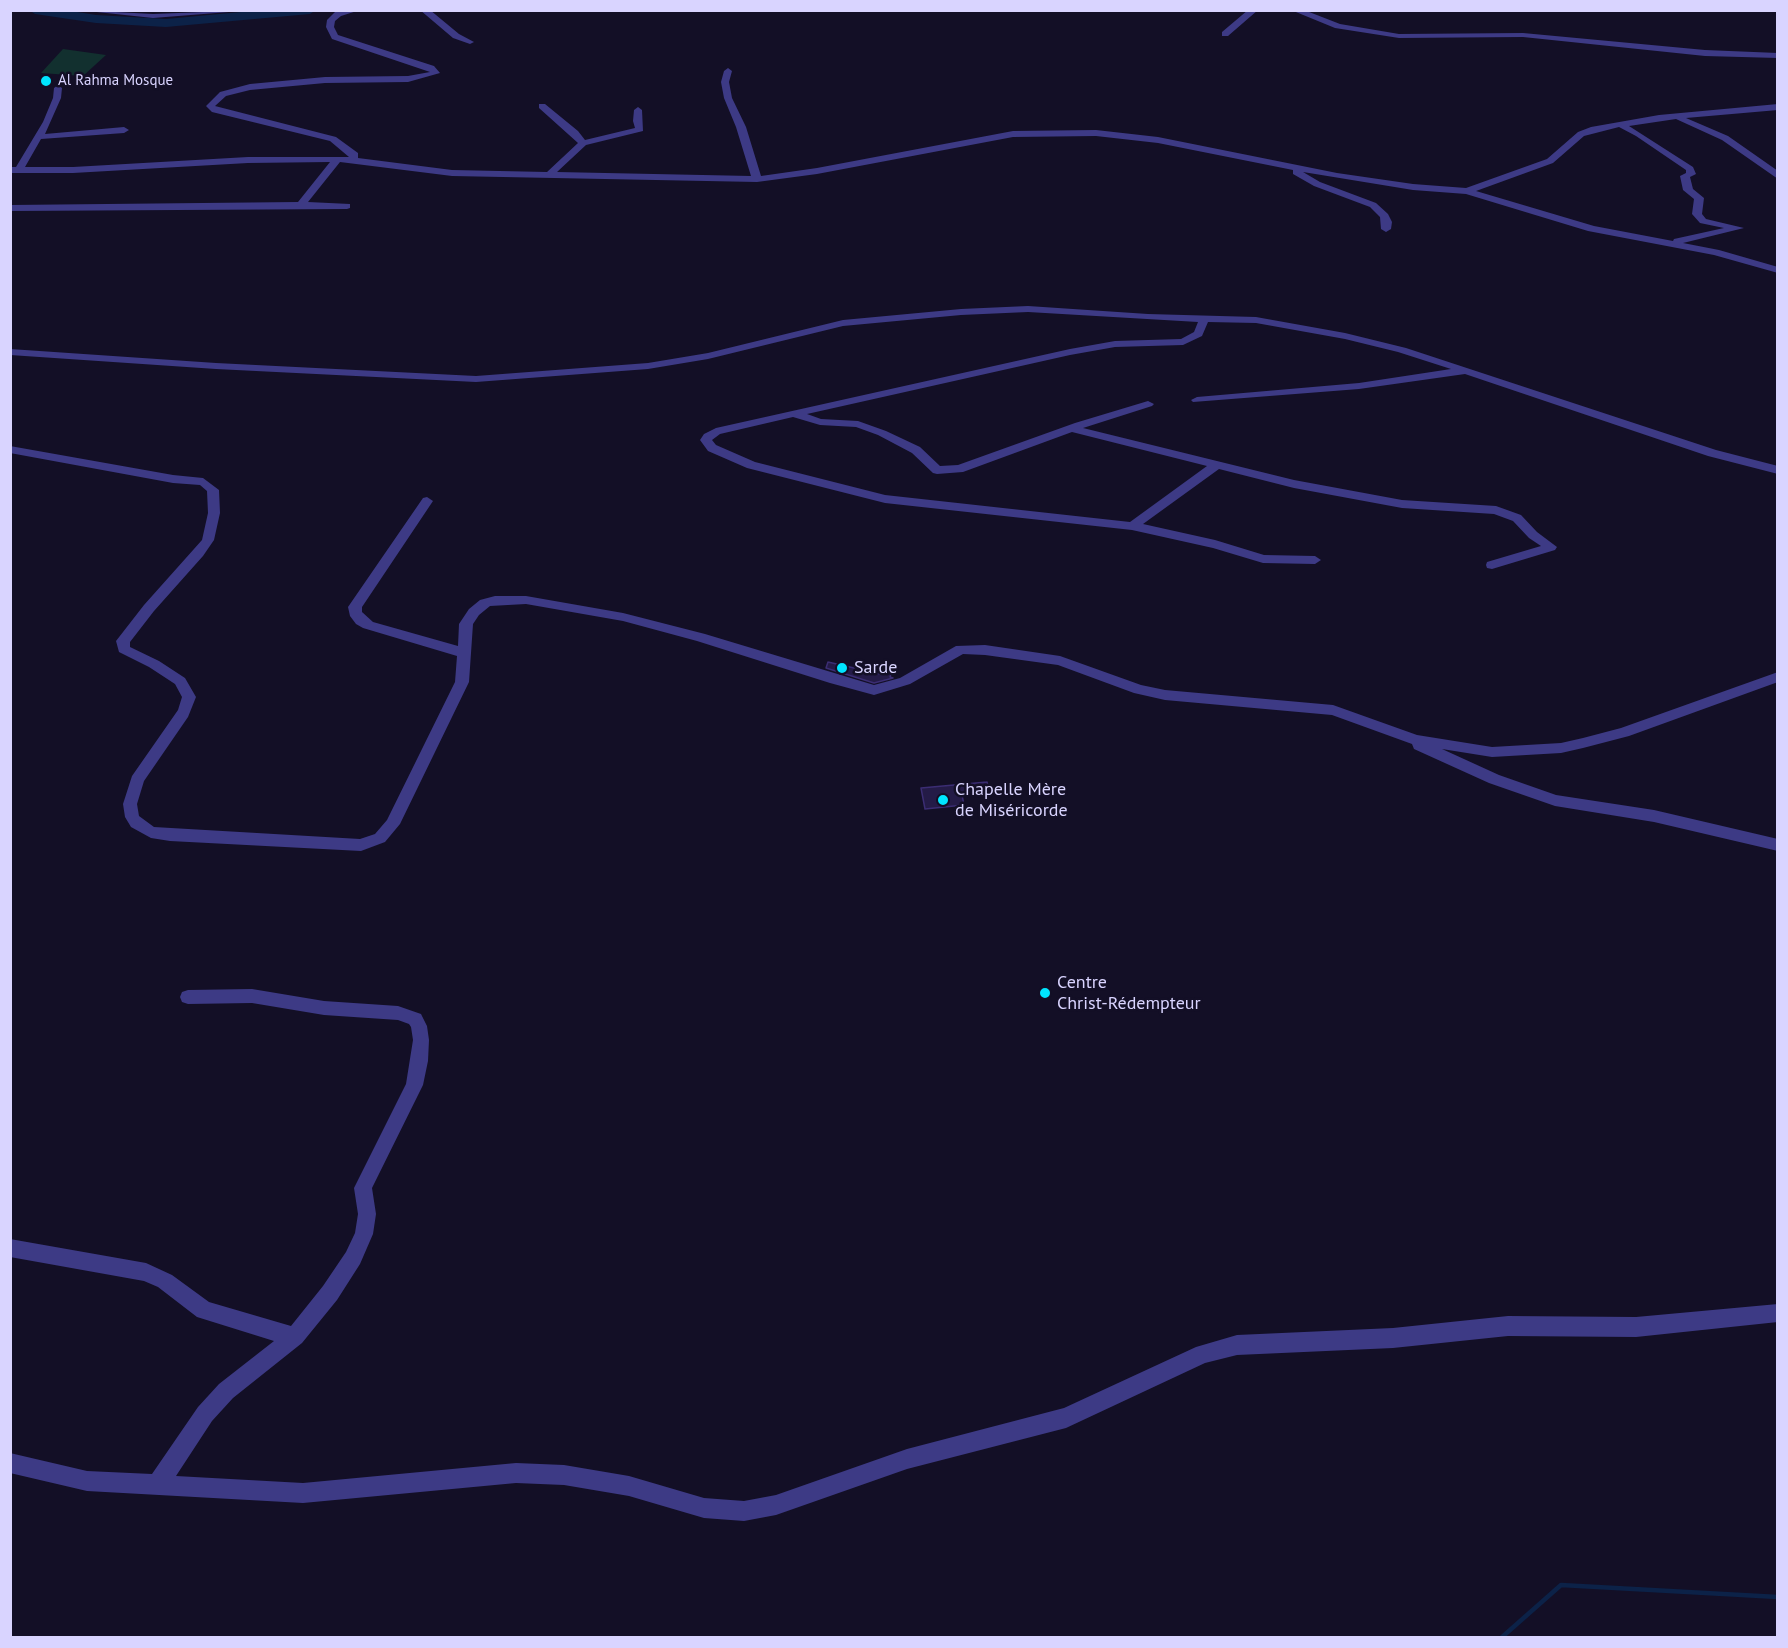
<!DOCTYPE html>
<html>
<head>
<meta charset="utf-8">
<style>
  body { margin:0 }
  #map { position:relative; width:1788px; height:1648px; overflow:hidden; background:#130f26; font-family:"PT Sans",sans-serif }
  canvas { display:block }
  .frame { position:absolute; inset:0; border:12px solid #d9d4ff; pointer-events:none }
</style>
</head>
<body>
<div id="map">
<canvas width="1788" height="1648"></canvas>
<div class="frame"></div>
</div>
<script>
const c = document.querySelector('canvas').getContext('2d');
c.lineJoin = 'round';
function fillPath(path, color) { c.fillStyle = color; c.fill(path, 'evenodd'); }
const shape = rows => new Path2D(rows.map(r => 'M' + r).join(''));
function stroke(path, color, width, dash) { c.strokeStyle = color; c.lineWidth = width; c.lineCap = dash ? 'butt' : 'round'; c.setLineDash(dash || []); c.stroke(path); }
function write(font, color, halo, rows, align = 'center') {
  c.font = font + ' "PT Sans",sans-serif'; c.lineWidth = 5; c.setLineDash([]); c.textBaseline = 'middle'; c.strokeStyle = halo; c.fillStyle = color; for (const [text, x, y, turn = 0] of rows) {
    c.save(); c.translate(x, y); c.rotate((+turn || 0) * Math.PI / 180); c.textAlign = isNaN(turn) ? turn : align; if (halo) c.strokeText(text, 0, 0); c.fillText(text, 0, 0); c.restore();
  }
}
const green = shape([
  [63,49,106,55,83,76,41,73]
]);
const stream = shape([
  [1501,1638,1561,1585,1778,1597]
]);
const river = shape([
  [29,10,65,10,96,15,166,19,262,10,316,10,310,14,166,27,96,23,35,14,29,10]
]);
const building = shape([
  [828,662,880,674,881,672,891,674,890,677,893,678,874,683,826,668,828,662],
  [987,782,988,786,962,795,964,805,925,809,921,788,987,782]
]);
const minor = shape([
  [78,10,153,14,254,10,153,18,78,10],
  [343,10,360,10,341,16,335,21,334,27,338,35,434,66,440,73,408,82,325,83,250,90,226,96,215,106,336,137,358,153,358,158,452,170,547,172,578,143,539,108,539,104,545,104,578,131,585,140,635,128,633,121,634,110,638,107,642,110,643,131,586,145,557,172,751,176,736,127,724,98,721,82,724,71,728,68,732,71,729,82,732,98,746,127,761,176,817,168,1013,131,1096,130,1158,137,1337,173,1413,184,1466,188,1547,159,1578,132,1591,127,1659,115,1778,104,1778,110,1686,118,1728,136,1778,171,1778,179,1722,140,1676,119,1629,126,1693,167,1696,174,1690,177,1693,189,1704,198,1702,214,1706,219,1744,228,1683,243,1719,250,1778,267,1778,273,1714,255,1588,231,1466,194,1413,190,1303,172,1320,182,1376,203,1388,214,1392,222,1391,229,1386,232,1381,229,1380,217,1370,207,1314,186,1293,174,1293,170,1158,143,1096,136,1013,137,817,174,757,182,452,176,340,162,308,202,350,204,350,208,347,209,10,211,10,205,298,202,330,162,248,163,73,173,10,173,10,167,16,167,43,122,53,98,54,88,58,85,62,88,61,98,45,134,124,127,129,130,124,133,41,139,25,167,73,167,248,157,349,157,330,141,212,112,206,106,220,92,250,84,325,77,408,76,430,72,332,39,326,27,327,20,335,12,343,10],
  [1619,127,1636,136,1686,170,1686,173,1680,176,1683,190,1694,199,1692,214,1700,223,1724,228,1674,239,1673,241,1594,226,1476,191,1553,163,1584,136,1619,127],
  [420,10,430,10,459,34,474,42,470,44,453,38,420,10],
  [1248,10,1258,10,1228,36,1222,36,1222,32,1248,10],
  [1291,10,1304,10,1340,24,1399,34,1523,33,1705,50,1778,53,1778,58,1705,56,1523,37,1399,38,1335,28,1291,10],
  [1028,306,1148,314,1256,317,1345,333,1406,348,1716,450,1778,466,1778,474,1708,456,1465,374,1359,389,1193,402,1191,400,1197,397,1359,383,1451,369,1398,352,1345,339,1256,323,1208,322,1202,336,1183,345,1115,347,1070,355,807,414,821,419,858,421,886,431,920,447,940,466,958,465,1075,423,1148,401,1154,404,1152,406,1083,428,1294,480,1402,500,1496,506,1521,515,1537,532,1557,547,1555,550,1492,569,1487,568,1486,565,1487,562,1541,546,1529,538,1513,521,1494,514,1402,508,1294,488,1219,469,1143,524,1215,540,1264,555,1315,556,1321,560,1315,564,1263,563,1213,548,1132,530,885,503,747,468,708,451,700,440,704,434,716,428,1070,349,1115,341,1181,339,1194,332,1198,322,1028,312,961,315,843,326,708,359,648,369,476,382,216,369,10,355,10,349,216,363,476,376,648,363,708,353,843,320,961,309,1028,306],
  [793,417,820,425,856,427,878,435,912,453,933,473,937,474,963,472,1072,432,1207,466,1130,522,885,495,755,462,716,445,712,440,720,434,793,417],
  [10,446,173,475,203,478,219,490,220,513,214,540,203,556,154,611,130,642,130,647,159,661,185,678,196,697,188,717,144,781,137,804,139,816,154,827,360,839,375,834,387,820,455,682,457,656,363,628,356,624,350,616,348,607,423,498,427,497,433,501,362,607,362,612,373,622,458,646,459,624,469,609,480,600,495,596,526,596,623,613,705,634,874,685,900,678,956,646,985,645,1060,656,1141,685,1165,690,1333,705,1417,735,1492,747,1561,743,1583,738,1621,728,1778,672,1778,682,1629,736,1583,748,1561,753,1492,757,1442,749,1499,775,1556,795,1654,810,1778,839,1778,851,1654,822,1555,806,1489,783,1414,749,1412,744,1332,715,1165,700,1134,693,1058,665,985,655,963,654,910,684,874,695,830,683,697,641,623,621,526,604,490,606,479,615,473,624,469,682,400,824,385,842,361,851,170,841,151,838,131,827,125,817,123,804,132,776,178,710,182,697,175,684,149,667,119,652,116,641,144,605,202,540,208,513,207,491,200,485,173,483,10,453,10,446],
  [252,989,324,1001,398,1006,421,1014,427,1026,429,1040,428,1061,423,1085,372,1188,376,1214,373,1234,360,1264,337,1300,302,1343,233,1398,212,1421,176,1476,303,1483,516,1463,564,1465,629,1476,704,1498,744,1501,776,1495,907,1449,1064,1408,1196,1347,1237,1335,1393,1328,1508,1316,1636,1317,1778,1304,1778,1322,1636,1337,1508,1336,1393,1348,1237,1355,1205,1363,1066,1428,907,1469,776,1515,744,1521,704,1518,629,1496,564,1485,516,1483,303,1503,87,1491,10,1473,10,1453,87,1471,152,1474,198,1407,219,1384,274,1341,197,1317,158,1287,144,1281,10,1257,10,1239,146,1263,172,1275,209,1302,291,1326,323,1286,346,1252,355,1233,358,1214,354,1188,406,1084,413,1040,411,1027,409,1024,398,1020,324,1015,252,1003,188,1004,182,1002,180,997,182,992,188,990,252,989]
]);
const markers = [
  [46,81,6,"#00e5ff"],
  [842,668,6,"#00e5ff"],
  [943,800,6,"#00e5ff"],
  [1045,993,6,"#00e5ff"]
];
const farPoinames = [
  ["Al Rahma Mosque",58,81]
];
const poiNames = [
  ["Sarde",854,668],
  ["Chapelle Mère",955,790],
  ["de Miséricorde",955,811],
  ["Centre",1057,983],
  ["Christ-Rédempteur",1057,1004]
];
fillPath(green, '#12302f');
stroke(stream, '#0c2248', 4.5);
fillPath(river, '#0c2248');
fillPath(building, '#241b47');
stroke(building, '#3b2d73', 1.5);
fillPath(minor, '#3d3a85');
for (const [x, y, r, color] of markers) { const dot = new Path2D(); dot.arc(x, y, r, 0, 2 * Math.PI); c.fillStyle = color; c.fill(dot); stroke(dot, '#130f26', 2); }
write('15px', '#d9d4ff', '#130f26', farPoinames, 'left');
write('18px', '#d9d4ff', '#130f26', poiNames, 'left');
</script>
</body>
</html>
